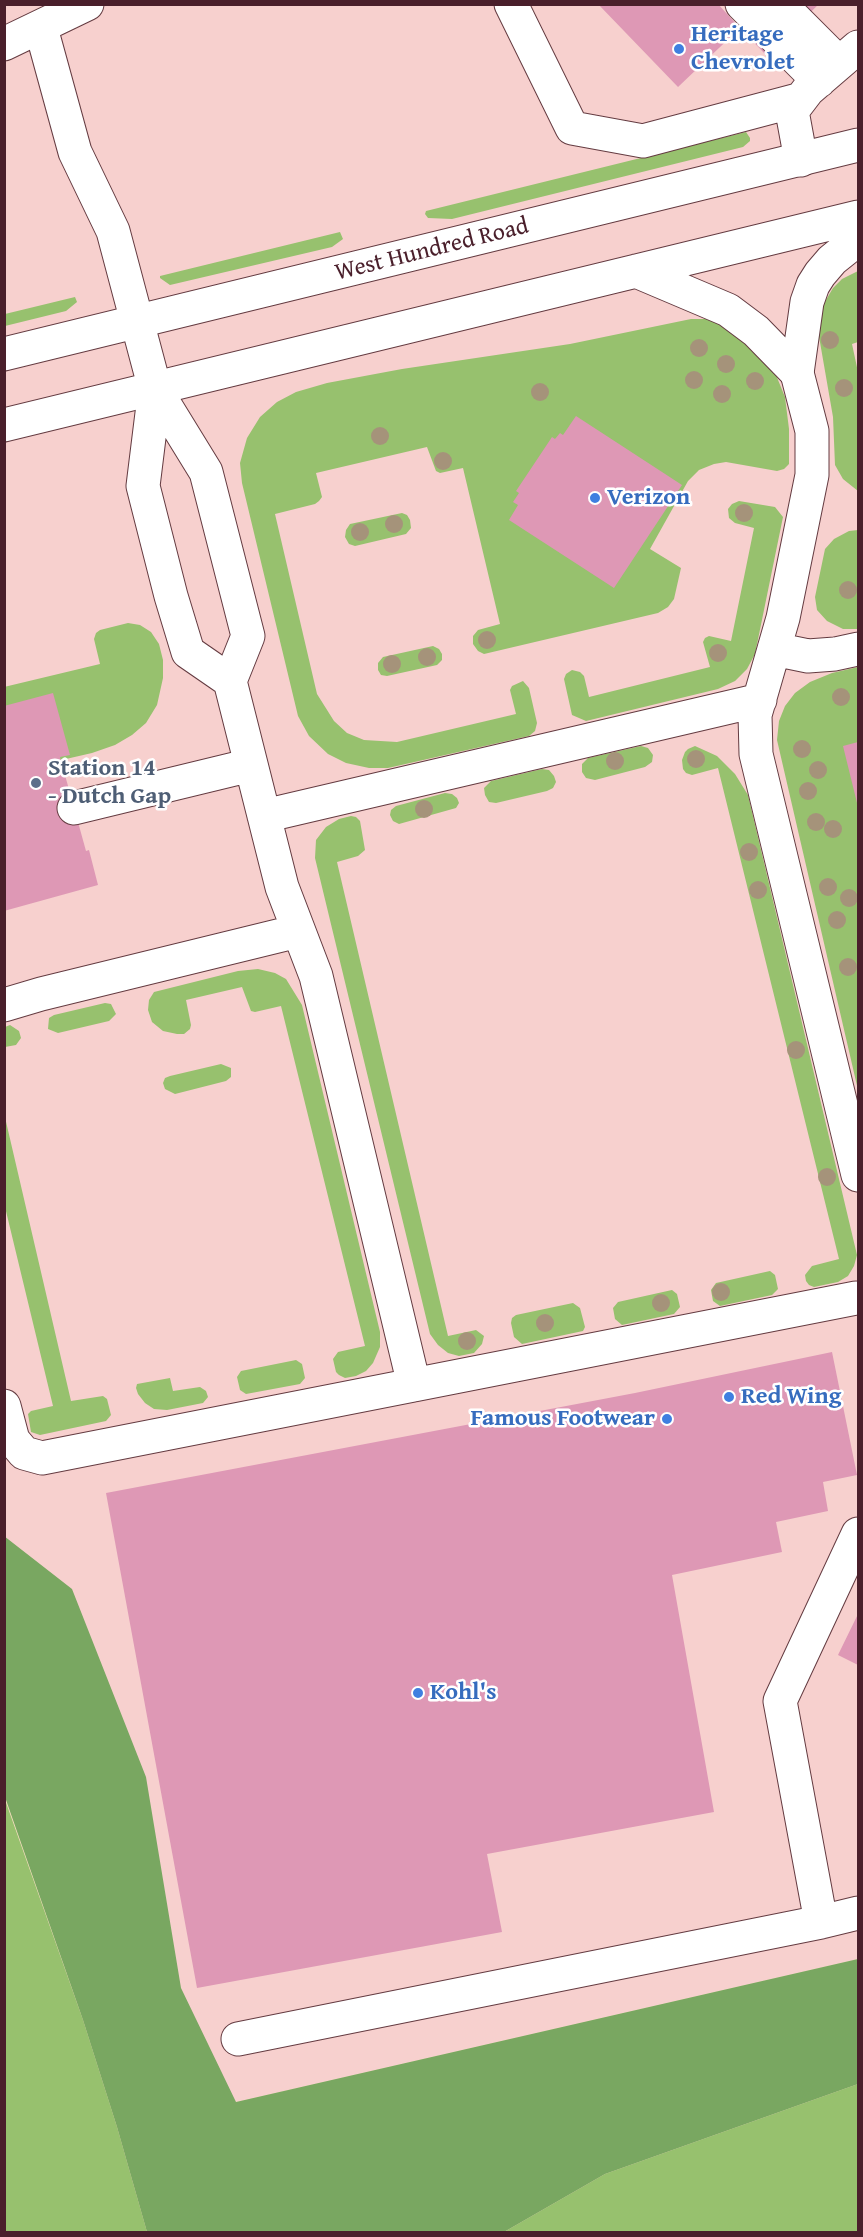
<!DOCTYPE html>
<html>
<head>
<meta charset="utf-8">
<style>
  body { margin:0 }
  #map { position:relative; width:863px; height:2237px; overflow:hidden; background:#f4dcbe; font-family:"Gentium Book Plus",serif }
  canvas { display:block }
  .frame { position:absolute; inset:0; border:6px solid #4a1f2b; pointer-events:none }
</style>
</head>
<body>
<div id="map">
<canvas width="863" height="2237"></canvas>
<div class="frame"></div>
</div>
<script>
const c = document.querySelector('canvas').getContext('2d');
c.lineJoin = 'round';
function fillPath(path, color) { c.fillStyle = color; c.fill(path, 'evenodd'); }
const shape = rows => new Path2D(rows.map(r => 'M' + r).join(''));
function stroke(path, color, width, dash) { c.strokeStyle = color; c.lineWidth = width; c.lineCap = dash ? 'butt' : 'round'; c.setLineDash(dash || []); c.stroke(path); }
function write(font, color, halo, rows, align = 'center') {
  c.font = font + ' "Gentium Book Plus",serif'; c.lineWidth = 5; c.setLineDash([]); c.textBaseline = 'middle'; c.strokeStyle = halo; c.fillStyle = color; for (const [text, x, y, turn = 0] of rows) {
    c.save(); c.translate(x, y); c.rotate((+turn || 0) * Math.PI / 180); c.textAlign = isNaN(turn) ? turn : align; if (halo) c.strokeText(text, 0, 0); c.fillText(text, 0, 0); c.restore();
  }
}
const built = shape([
  [4,5,858,5,858,1959,236,2102,4,1797]
]);
const green = shape([
  [746,132,750,138,750,141,743,147,452,219,428,218,425,214,426,211],
  [340,232,343,239,332,247,170,285,160,278,160,276],
  [858,271,858,342,852,344,858,372,858,491,843,479,835,465,833,417,817,325,823,305,833,288,842,279],
  [75,297,77,302,66,311,5,326,5,314],
  [691,319,706,319,721,324,748,341,776,375,785,397,789,429,789,464,784,469,777,471,726,462,714,464,699,470,688,481,650,549,681,568,674,599,668,607,658,613,484,654,478,651,473,644,473,636,478,630,500,624,463,468,440,473,436,471,427,447,316,473,322,497,319,501,315,504,275,514,317,694,334,721,347,733,364,740,397,742,516,714,510,690,512,686,523,681,529,688,537,723,535,731,529,736,388,768,369,768,346,763,328,754,309,736,298,716,242,483,240,463,247,438,260,417,277,402,296,392,327,383,402,369,570,344],
  [739,501,775,507,783,517,755,654,747,669,735,681,718,689,586,721,572,715,564,679,566,674,572,670,580,672,584,676,589,697,710,667,703,642,705,638,709,636,731,641,754,528,735,523,729,518,728,509,732,504],
  [402,513,407,515,410,520,411,528,406,534,355,546,349,544,345,537,346,530,350,524],
  [858,530,858,629,843,629,827,621,817,610,815,597,825,549,834,539,849,531],
  [128,623,140,625,151,632,159,644,163,660,163,678,157,705,146,723,132,735,115,745,92,753,5,773,4,687,100,664,94,639,96,633,100,630],
  [433,646,439,649,442,654,442,660,437,665,387,676,381,675,378,670,378,663,383,657],
  [858,667,858,1090,777,740,779,721,785,706,795,693,810,682,832,673],
  [641,746,648,748,653,755,652,762,645,767,595,780,586,778,582,772,582,764,588,758],
  [695,746,717,756,735,774,748,795,857,1255,854,1266,848,1276,838,1282,814,1287,809,1285,806,1281,805,1275,812,1266,839,1259,718,768,692,775,686,773,683,769,682,760,685,752,688,749],
  [542,769,549,770,554,776,556,782,553,788,547,791,496,803,489,802,485,795,484,788,491,781],
  [445,793,452,794,457,798,459,803,456,808,399,824,393,821,390,815,391,810,396,806],
  [351,816,356,817,360,821,365,850,358,856,337,862,448,1336,476,1330,484,1336,482,1344,474,1353,459,1356,448,1353,438,1345,430,1334,315,858,316,840,326,827,339,819],
  [258,969,275,973,286,979,302,1005,380,1332,380,1347,373,1363,366,1371,356,1376,345,1378,339,1375,336,1372,333,1359,338,1352,365,1346,281,1006,255,1012,251,1011,242,987,186,1000,191,1025,190,1029,184,1034,177,1034,163,1031,152,1022,148,1010,149,1000,154,992,238,971],
  [105,1003,111,1004,116,1014,109,1021,58,1033,48,1029,49,1018,54,1015],
  [10,1025,19,1031,21,1038,16,1045,5,1047,5,1027],
  [221,1064,231,1068,231,1077,226,1081,175,1094,165,1089,163,1083,165,1078,170,1076],
  [4,1113,71,1401,103,1396,107,1399,111,1415,106,1421,40,1435,31,1432,28,1414,31,1411,53,1406,5,1207],
  [770,1271,775,1275,778,1289,772,1295,720,1306,713,1301,711,1290,716,1283],
  [672,1290,677,1294,680,1307,674,1314,622,1325,615,1319,613,1308,618,1302],
  [573,1303,580,1308,585,1327,583,1331,522,1344,514,1337,511,1323,512,1318,516,1315],
  [296,1360,302,1364,305,1378,300,1384,246,1394,240,1390,237,1377,241,1371],
  [170,1378,173,1391,200,1387,206,1391,208,1397,203,1403,167,1410,154,1409,145,1403,138,1394,136,1388,137,1384],
  [4,1797,83,2020,117,2127,147,2232,5,2232],
  [858,2084,858,2232,504,2232,605,2174]
]);
const forest = shape([
  [4,1536,72,1589,146,1777,181,1988,236,2102,858,1959,858,2084,605,2174,504,2232,147,2232,117,2127,83,2020,5,1797]
]);
const building = shape([
  [598,4,718,4,738,26,761,4,819,4,766,55,740,28,678,87],
  [576,416,682,485,614,588,509,520,518,505,513,502,519,493,516,491,552,437,555,439,560,433,563,435],
  [53,693,70,755,60,757,86,851,89,850,98,885,4,911,4,706],
  [858,742,858,807,843,746],
  [832,1352,857,1475,823,1482,828,1511,776,1522,782,1552,672,1575,714,1812,487,1854,502,1932,197,1988,106,1493,635,1393],
  [858,1614,858,1665,838,1655]
]);
const minor = shape([
  [511,4,572,128,643,141,798,100],
  [742,4,819,81],
  [780,4,839,63],
  [41,28,75,152,113,231,155,389,206,472,248,636,230,681,282,887,316,976,414,1385],
  [4,44,87,4],
  [801,160,792,111,808,90,858,47],
  [797,373,812,431,812,475,783,618,755,715,756,754,858,1175],
  [155,389,143,486,171,596,188,652,230,681],
  [774,649,808,656,835,654,858,649],
  [74,808,251,765],
  [264,816,760,700],
  [4,1005,41,994,298,931],
  [4,1406,13,1440,24,1453,42,1458,856,1298],
  [858,1534,780,1701,821,1922,858,1913],
  [238,2039,821,1922]
]);
const major = shape([
  [636,271,728,310,756,331,797,373],
  [4,354,858,145],
  [797,373,807,302,813,285,820,274,832,260,858,239],
  [4,425,858,217]
]);
const trees = [
  [830,340],
  [699,348],
  [726,364],
  [694,380],
  [755,381],
  [844,388],
  [540,392],
  [722,394],
  [380,436],
  [443,461],
  [744,513],
  [394,524],
  [360,532],
  [848,590],
  [487,640],
  [718,653],
  [427,657],
  [392,664],
  [841,697],
  [802,749],
  [696,759],
  [615,761],
  [818,770],
  [808,791],
  [424,809],
  [816,822],
  [833,829],
  [749,852],
  [828,887],
  [758,890],
  [849,898],
  [837,920],
  [848,967],
  [796,1050],
  [827,1177],
  [721,1292],
  [661,1303],
  [545,1323],
  [467,1341]
];
const markers = [
  [679,49,6,"#3f7fe0"],
  [595,498,6,"#3f7fe0"],
  [36,783,6,"#5c6f8a"],
  [729,1397,6,"#3f7fe0"],
  [667,1419,6,"#3f7fe0"],
  [418,1693,6,"#3f7fe0"]
];
const shopNames = [
  ["Heritage",691,35],
  ["Chevrolet",691,63],
  ["Verizon",607,498],
  ["Red Wing",741,1397],
  ["Famous Footwear",655,1419,"right"],
  ["Kohl's",430,1693]
];
const streetNames = [
  ["West Hundred Road",432,250,-14]
];
const serviceNames = [
  ["Station 14",48,769],
  ["- Dutch Gap",48,797]
];
fillPath(built, '#f7d0ce');
fillPath(green, '#97c16e');
fillPath(forest, '#79a761');
fillPath(building, '#de98b5');
stroke(minor, '#643b41', 35);
stroke(major, '#643b41', 35);
stroke(minor, '#fff', 33);
stroke(major, '#fff', 33);
c.fillStyle = '#a5937a';
for (const [x, y] of trees) { c.beginPath(); c.arc(x, y, 9, 0, 2 * Math.PI); c.fill(); }
for (const [x, y, r, color] of markers) { const dot = new Path2D(); dot.arc(x, y, r, 0, 2 * Math.PI); c.fillStyle = color; c.fill(dot); stroke(dot, '#fff', 2); }
write('bold 24px', '#366cbe', '#fff', shopNames, 'left');
write('24px', '#4a1f2b', '#fff', streetNames);
write('bold 24px', '#4e5e75', '#fff', serviceNames, 'left');
</script>
</body>
</html>
